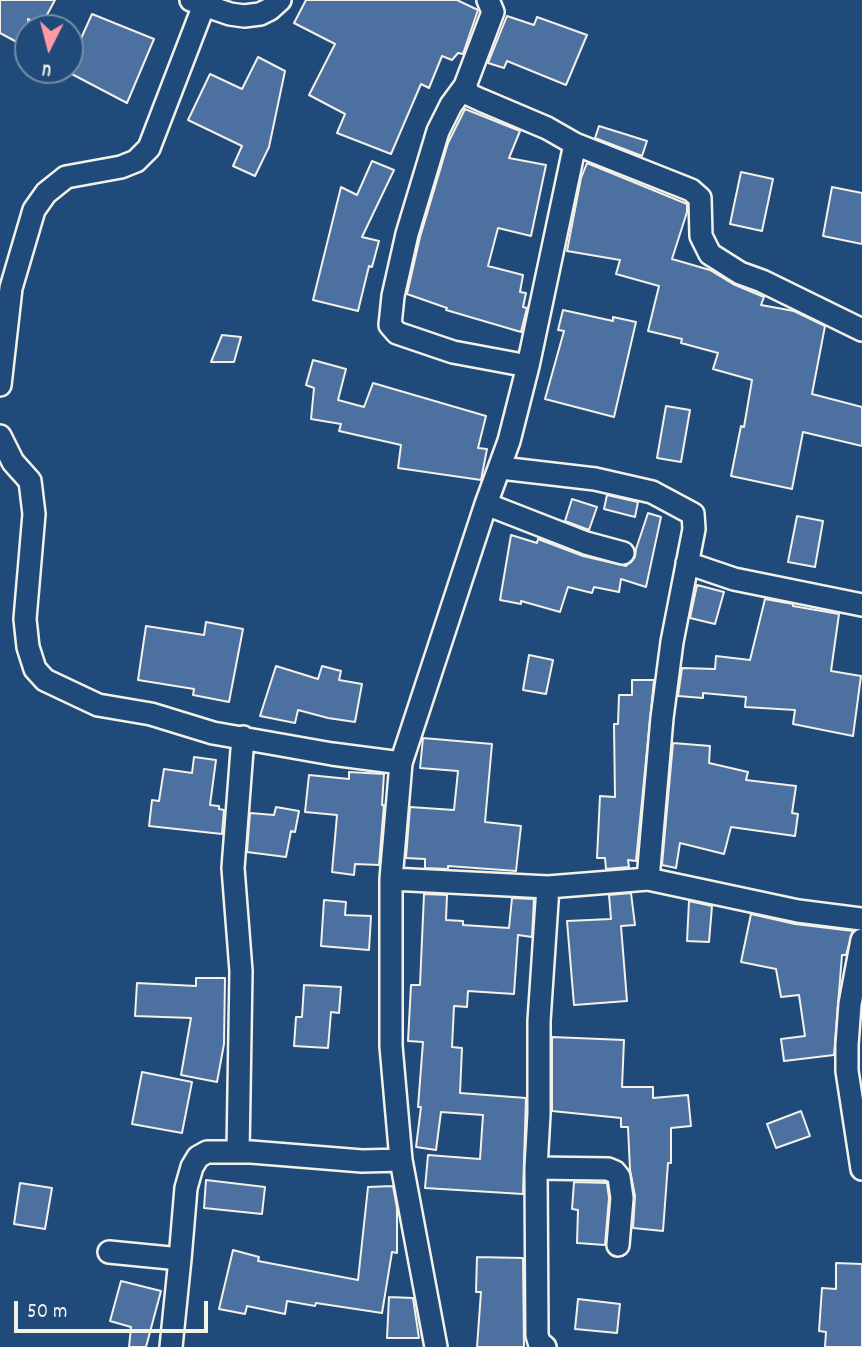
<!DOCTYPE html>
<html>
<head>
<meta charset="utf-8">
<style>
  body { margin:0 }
  #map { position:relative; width:862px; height:1347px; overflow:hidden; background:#1f4a7a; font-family:Dekko,sans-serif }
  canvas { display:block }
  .north { position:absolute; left:14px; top:14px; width:70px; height:70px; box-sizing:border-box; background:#1f4a7a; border:2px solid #748da6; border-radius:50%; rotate:186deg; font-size:19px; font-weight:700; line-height:28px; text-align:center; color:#f4f1e8 }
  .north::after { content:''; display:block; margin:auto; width:24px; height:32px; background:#ff9aa2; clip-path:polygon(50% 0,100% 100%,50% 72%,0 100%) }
  .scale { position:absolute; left:14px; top:1301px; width:194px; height:32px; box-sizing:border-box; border:4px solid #f4f1e8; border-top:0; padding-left:9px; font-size:21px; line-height:24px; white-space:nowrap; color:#f4f1e8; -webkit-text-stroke:5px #1f4a7a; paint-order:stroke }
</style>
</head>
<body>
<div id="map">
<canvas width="862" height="1347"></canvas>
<div class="north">U</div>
<div class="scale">50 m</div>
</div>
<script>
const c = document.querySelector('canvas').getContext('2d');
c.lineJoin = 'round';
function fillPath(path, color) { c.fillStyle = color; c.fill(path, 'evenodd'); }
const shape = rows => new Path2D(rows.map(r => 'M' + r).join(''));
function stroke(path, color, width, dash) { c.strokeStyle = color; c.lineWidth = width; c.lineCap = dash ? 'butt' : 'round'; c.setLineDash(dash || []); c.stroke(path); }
const building = shape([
  [0,0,55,0,41,26,28,19,28,48,0,33,0,0],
  [306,0,457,0,478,10,463,54,458,53,452,60,442,56,429,88,421,84,391,154,337,133,345,114,309,95,335,44,294,23,306,0],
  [92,14,154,39,127,103,66,71,70,70,70,63,92,14],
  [507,16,534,25,537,17,587,35,566,85,507,61,504,68,488,63,507,16],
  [258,57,285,71,269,147,255,176,233,166,242,146,188,120,210,74,242,89,258,57],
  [465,109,520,131,509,158,546,165,531,236,498,228,488,266,523,275,520,292,526,293,523,307,527,308,521,332,446,310,447,308,407,294,420,237,448,143,465,109],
  [599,126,647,141,642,156,595,138,599,126],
  [372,161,394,170,362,237,379,241,372,267,369,266,358,311,313,300,341,187,357,195,372,161],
  [587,163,687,204,687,212,672,259,710,270,733,284,764,297,761,305,794,311,825,326,812,394,862,407,862,446,803,432,792,489,731,476,741,426,744,427,752,380,713,369,718,353,681,343,682,339,648,331,659,286,616,274,620,260,567,251,581,178,587,163],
  [741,172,773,179,762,231,730,224,741,172],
  [832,187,862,193,862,244,823,236,832,187],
  [563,310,613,321,613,317,636,322,614,417,545,399,564,331,558,330,563,310],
  [222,335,241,337,234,362,211,362,222,335],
  [313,360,346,369,338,400,364,407,373,383,486,416,478,448,487,449,481,480,398,468,401,445,339,431,341,424,311,419,314,388,306,385,313,360],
  [666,406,690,410,681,462,657,458,666,406],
  [607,495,638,502,635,517,604,509,607,495],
  [572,499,597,507,589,530,565,521,572,499],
  [648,513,661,517,646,587,621,579,619,592,594,587,592,593,568,587,560,612,521,601,521,604,500,600,511,535,537,543,538,539,583,556,626,566,635,557,636,549,648,513],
  [797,516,823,521,815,567,788,562,797,516],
  [697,585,724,592,715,624,690,618,697,585],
  [765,599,793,604,793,606,839,614,831,671,861,676,853,736,793,724,795,710,745,707,746,697,703,693,703,698,678,696,682,668,715,669,716,656,750,660,765,599],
  [206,622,243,629,229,702,193,695,194,689,138,680,146,626,204,635,206,622],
  [529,655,553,660,546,694,523,690,529,655],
  [276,666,318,679,322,666,341,671,339,680,362,684,355,722,328,718,298,710,295,723,260,716,276,666],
  [632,680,654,680,636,861,628,860,629,867,606,869,605,858,597,858,600,796,615,797,614,724,618,724,619,695,632,695,632,680],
  [423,738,492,744,485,822,521,826,516,871,448,866,448,869,425,868,425,859,406,858,410,807,454,810,458,771,420,768,423,738],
  [673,743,710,746,709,763,748,772,746,780,796,786,792,813,798,814,795,836,731,827,724,854,680,843,676,868,662,865,673,743],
  [194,757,216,760,210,805,219,806,219,809,224,810,222,834,149,826,152,800,159,801,164,769,192,773,194,757],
  [349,772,384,774,382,805,384,805,379,865,355,864,354,875,332,872,337,815,305,812,309,775,349,779,349,772],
  [276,807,299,811,295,832,291,831,286,857,247,852,250,813,274,815,276,807],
  [631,893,635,925,621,926,627,1001,574,1005,567,921,611,919,609,895,631,893],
  [424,894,447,895,446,920,463,921,463,925,509,928,512,898,534,899,532,937,518,935,514,994,468,991,467,1007,454,1006,452,1047,462,1048,460,1093,526,1098,523,1194,425,1188,428,1155,480,1159,483,1115,441,1112,436,1150,416,1147,421,1107,418,1107,423,1042,408,1041,411,985,420,985,424,894],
  [324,900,346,902,345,915,371,916,369,950,321,946,324,900],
  [689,901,712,906,709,942,687,941,689,901],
  [751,914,795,924,853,931,846,955,842,955,834,1055,784,1061,781,1039,805,1036,799,995,781,997,776,969,741,962,751,914],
  [196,978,225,978,224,1044,217,1082,181,1075,191,1018,135,1016,137,983,196,986,196,978],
  [304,985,341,987,339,1013,331,1012,328,1048,294,1046,296,1017,302,1017,304,985],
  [552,1037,624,1040,622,1087,653,1087,653,1098,688,1095,691,1126,671,1128,671,1163,668,1163,663,1231,633,1228,635,1196,630,1170,628,1127,621,1127,621,1118,552,1111,552,1037],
  [142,1072,192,1082,182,1133,132,1124,142,1072],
  [801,1111,810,1136,776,1148,767,1124,801,1111],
  [206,1180,265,1187,262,1214,204,1208,206,1180],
  [574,1182,607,1183,609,1198,605,1245,577,1243,578,1210,572,1209,574,1182],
  [20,1183,52,1188,45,1229,14,1224,20,1183],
  [393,1186,397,1208,397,1253,392,1252,382,1313,316,1303,315,1306,287,1301,285,1314,247,1306,245,1314,219,1309,233,1250,259,1257,258,1261,358,1280,368,1187,393,1186],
  [477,1257,523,1258,524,1347,477,1347,481,1292,476,1292,477,1257],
  [836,1263,862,1264,862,1347,825,1347,826,1332,819,1331,822,1288,836,1289,836,1263],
  [121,1281,161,1291,146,1347,129,1347,131,1327,110,1321,121,1281],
  [389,1297,413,1298,419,1338,387,1338,389,1297],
  [578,1299,620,1304,617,1333,575,1329,578,1299]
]);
const minor = shape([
  [204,5,230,14,244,16,260,14,270,9,280,0],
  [465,86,451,105,438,131,407,234,393,296,390,325,397,333,453,352,528,366],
  [575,144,691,190,700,198,701,236,710,254,740,273,762,281,862,330],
  [0,385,11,288,34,210,46,193,66,177,121,167,136,161,149,148,204,5,191,0],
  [0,436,13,462,30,481,34,514,25,619,28,647,35,669,45,680,98,705,151,714,213,733,332,754,401,763],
  [501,468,595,479,652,492,693,514,694,529,672,642,662,718,648,879],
  [486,504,586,543,623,553],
  [687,563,734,579,862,605],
  [391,879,548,887,648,879,798,911,862,919],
  [548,887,539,1021,539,1114,536,1168,608,1169,615,1172,619,1177,622,1198,618,1245],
  [862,940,850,1004,847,1045,847,1071,862,1169],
  [238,1152,241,971,233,868,243,737],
  [536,1168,537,1335,539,1342,545,1347],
  [109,1252,180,1259,186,1188,192,1167,198,1157,207,1152,251,1152,362,1161,401,1160],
  [171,1347,180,1259],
  [436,1347,401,1160,391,1046,391,879,401,763,486,504,509,441,528,366,575,144,547,128,481,100,470,95,465,86,493,12,488,0]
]);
fillPath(building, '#4c71a0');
stroke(building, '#f4f1e8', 2);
stroke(minor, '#f4f1e8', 26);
stroke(minor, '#1f4a7a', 21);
</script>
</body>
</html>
